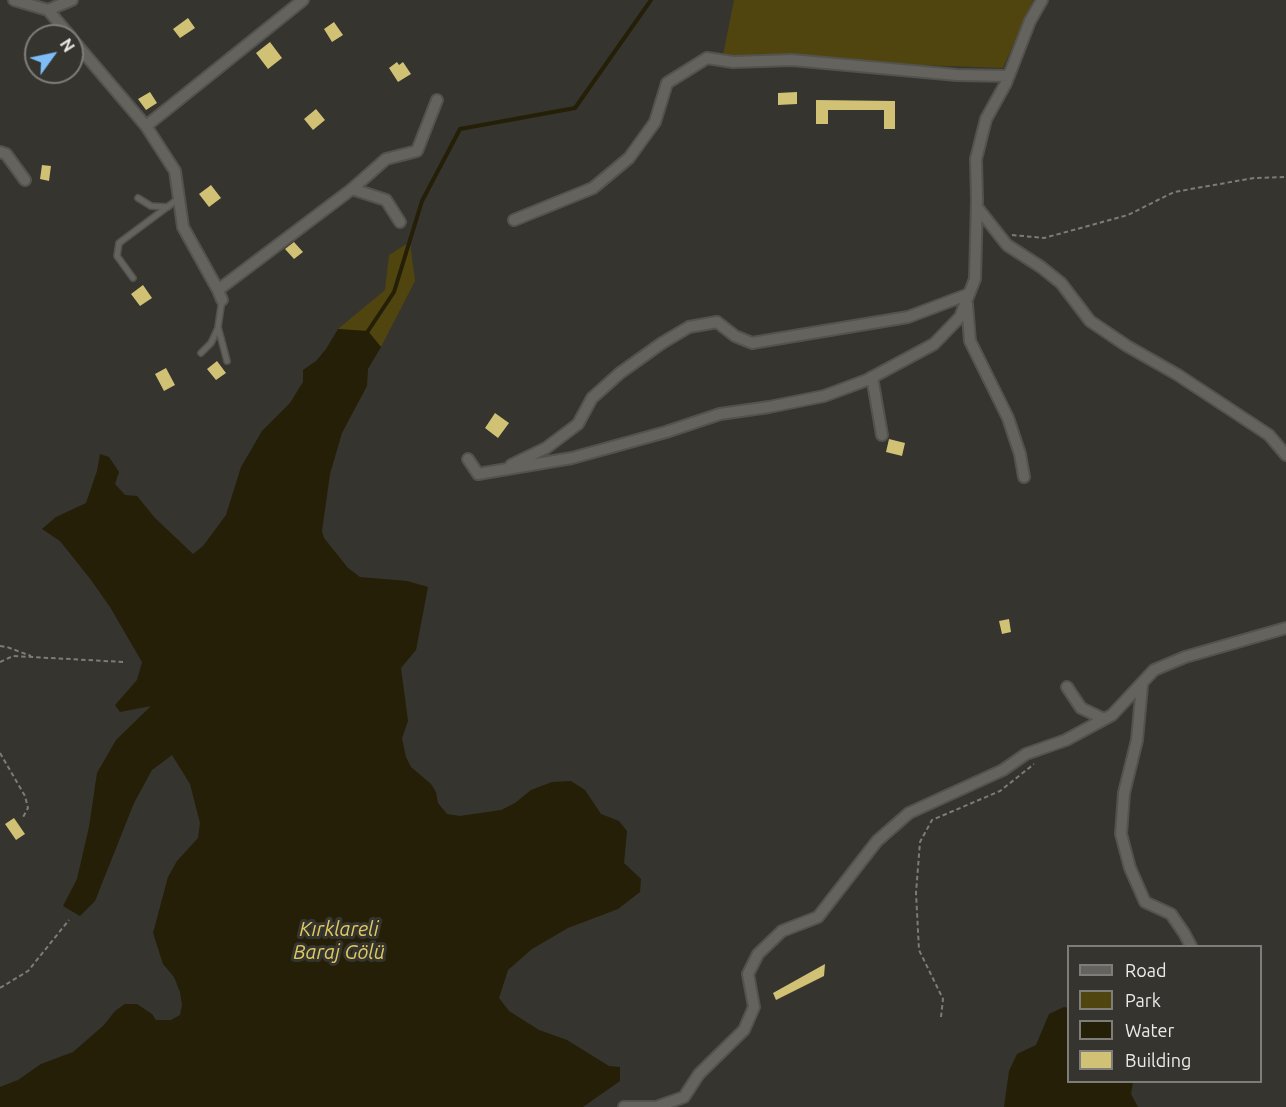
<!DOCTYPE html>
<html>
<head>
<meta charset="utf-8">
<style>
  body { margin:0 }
  #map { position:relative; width:1286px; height:1107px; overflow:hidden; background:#35342f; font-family:Ubuntu,sans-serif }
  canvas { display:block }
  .legend { position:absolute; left:1067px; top:945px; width:195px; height:138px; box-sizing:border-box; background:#35342f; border:2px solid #7e7d79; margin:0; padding:8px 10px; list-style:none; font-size:18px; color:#ecebe8 }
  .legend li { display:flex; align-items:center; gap:12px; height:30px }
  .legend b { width:30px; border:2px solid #7e7d79 }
  .north { position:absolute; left:24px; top:24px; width:60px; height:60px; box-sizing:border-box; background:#35342f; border:2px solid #7e7d79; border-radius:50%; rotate:57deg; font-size:16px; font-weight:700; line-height:24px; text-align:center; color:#ecebe8 }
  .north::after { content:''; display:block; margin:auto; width:21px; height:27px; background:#7dbef9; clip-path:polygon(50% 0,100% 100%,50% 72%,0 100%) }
</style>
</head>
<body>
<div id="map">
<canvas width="1286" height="1107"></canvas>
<ul class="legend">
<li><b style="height:8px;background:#64635e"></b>Road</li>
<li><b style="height:16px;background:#50450e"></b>Park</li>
<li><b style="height:16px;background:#241f06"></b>Water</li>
<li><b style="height:16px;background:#d1c174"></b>Building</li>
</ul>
<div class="north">N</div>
</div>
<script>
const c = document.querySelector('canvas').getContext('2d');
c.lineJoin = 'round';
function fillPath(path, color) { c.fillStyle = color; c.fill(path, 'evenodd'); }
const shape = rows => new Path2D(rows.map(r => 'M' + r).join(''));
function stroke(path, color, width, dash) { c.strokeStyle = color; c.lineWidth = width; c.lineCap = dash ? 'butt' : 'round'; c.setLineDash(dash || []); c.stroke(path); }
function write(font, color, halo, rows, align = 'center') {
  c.font = font + ' Ubuntu,sans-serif'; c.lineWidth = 6; c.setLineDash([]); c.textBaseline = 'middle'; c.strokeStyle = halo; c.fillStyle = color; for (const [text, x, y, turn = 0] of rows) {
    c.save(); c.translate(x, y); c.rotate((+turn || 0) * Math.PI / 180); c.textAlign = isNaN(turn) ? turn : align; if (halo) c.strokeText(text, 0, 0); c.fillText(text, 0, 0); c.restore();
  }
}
const green = shape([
  [734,0,1033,0,1003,68,919,65,839,58,723,55],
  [410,242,415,281,381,347,368,332,338,329,385,290,389,255]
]);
const water = shape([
  [338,329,368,331,381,347,368,369,367,386,342,433,330,474,322,531,324,538,348,568,360,577,407,581,428,587,416,650,401,668,408,721,402,738,406,757,411,767,431,784,436,792,438,803,447,814,460,816,501,810,515,803,531,790,552,782,571,781,585,790,601,814,619,821,627,831,624,863,641,879,640,892,618,909,568,928,532,949,508,970,499,998,509,1011,539,1030,567,1040,609,1066,620,1067,620,1081,583,1107,0,1107,0,1087,18,1080,41,1064,73,1052,104,1025,115,1011,125,1004,137,1004,152,1014,156,1020,171,1020,180,1015,182,1005,180,992,174,977,163,964,153,933,168,877,177,861,198,838,200,823,190,784,172,755,152,770,134,803,95,901,80,916,63,906,77,879,89,827,97,773,116,740,151,706,120,712,115,705,137,680,142,662,110,607,91,580,60,541,42,529,56,517,86,503,97,471,100,454,109,457,119,472,115,484,125,495,137,496,155,518,193,554,203,546,226,515,241,467,262,431,290,403,303,382,303,370,316,361,326,349],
  [1064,1007,1068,1008,1068,1082,1133,1082,1131,1094,1138,1107,1004,1107,1009,1071,1017,1054,1036,1045,1049,1014]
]);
const stream = shape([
  [368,331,394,292,422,201,460,129,575,108,651,0]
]);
const building = shape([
  [188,18,195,28,180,38,173,29],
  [334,22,343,35,332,42,324,29],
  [270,42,282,58,268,69,256,53],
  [397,62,399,65,403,62,411,74,398,82,389,68],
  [150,92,157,103,146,110,138,99],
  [797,92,797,104,778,105,778,93],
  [816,100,895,101,895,129,884,129,884,110,828,110,828,124,816,124],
  [316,109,325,120,313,130,304,119],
  [42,165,51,166,49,181,40,179],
  [211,185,221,198,209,207,199,194],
  [294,242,303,252,294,259,285,249],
  [143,285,152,298,140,306,131,294],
  [217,361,226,373,216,380,207,369],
  [166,368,175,385,164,391,155,374],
  [495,413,509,423,498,438,485,428],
  [889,439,905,443,902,456,886,452],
  [1009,619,1011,632,1002,634,999,621],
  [14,818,25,834,16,840,5,824],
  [825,964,824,976,776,1000,773,993]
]);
const path = shape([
  [1012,235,1044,238,1128,215,1174,192,1254,178,1286,177],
  [0,646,7,647,31,656],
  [0,662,13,656,124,662],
  [0,753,25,796,28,808,22,819],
  [0,988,28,971,69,920],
  [941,1017,943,999,919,950,916,893,920,842,932,820,1000,791,1034,764]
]);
const lane = shape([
  [138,198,151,206,168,207],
  [133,278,117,256,119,243,178,199],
  [222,300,218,327,227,361],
  [201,353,211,343,218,328]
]);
const street = shape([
  [14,0,48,10,72,0],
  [48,10,70,36],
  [72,39,146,126,175,171,183,227,218,290,222,300],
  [146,126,303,0],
  [0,152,6,154,25,180],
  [352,189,386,200,400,222],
  [977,207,1007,245,1041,267,1061,283,1090,321,1127,346,1178,375,1269,435,1286,455],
  [514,220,593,188,629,158,655,122,667,83,707,58,733,62,792,60,957,75,1008,76],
  [218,290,352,189,386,159,417,151,437,100],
  [967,304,970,341,1008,418,1020,454,1024,477],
  [872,377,882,435],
  [468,459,478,474,572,458,666,432,720,414,769,407,824,396,867,380,934,344,960,317,975,279,977,200,976,159,986,119,1006,83,1030,21,1042,0],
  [511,465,546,448,578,424,592,398,620,373,662,343,689,327,717,322,735,336,752,343,908,317,969,294],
  [1142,685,1137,740,1124,793,1121,834,1130,868,1145,902,1171,914,1184,933,1191,946],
  [1067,687,1081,708,1104,719],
  [624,1107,656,1107,684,1097,699,1074,744,1030,754,1007,748,974,758,954,782,931,818,917,877,841,909,813,1003,770,1026,754,1066,740,1112,715,1154,670,1185,657,1286,628]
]);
const waterNames = [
  ["Kırklareli",339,929],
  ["Baraj Gölü",339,952]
];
fillPath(green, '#50450e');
fillPath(water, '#241f06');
stroke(stream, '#241f06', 4);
fillPath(building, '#d1c174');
stroke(lane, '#53524d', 8);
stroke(street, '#53524d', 14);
stroke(path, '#7d7c78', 2, [4.5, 3]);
stroke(lane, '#64635e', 5);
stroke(street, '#64635e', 10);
write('italic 20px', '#e1cb60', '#35342f', waterNames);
</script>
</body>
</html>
